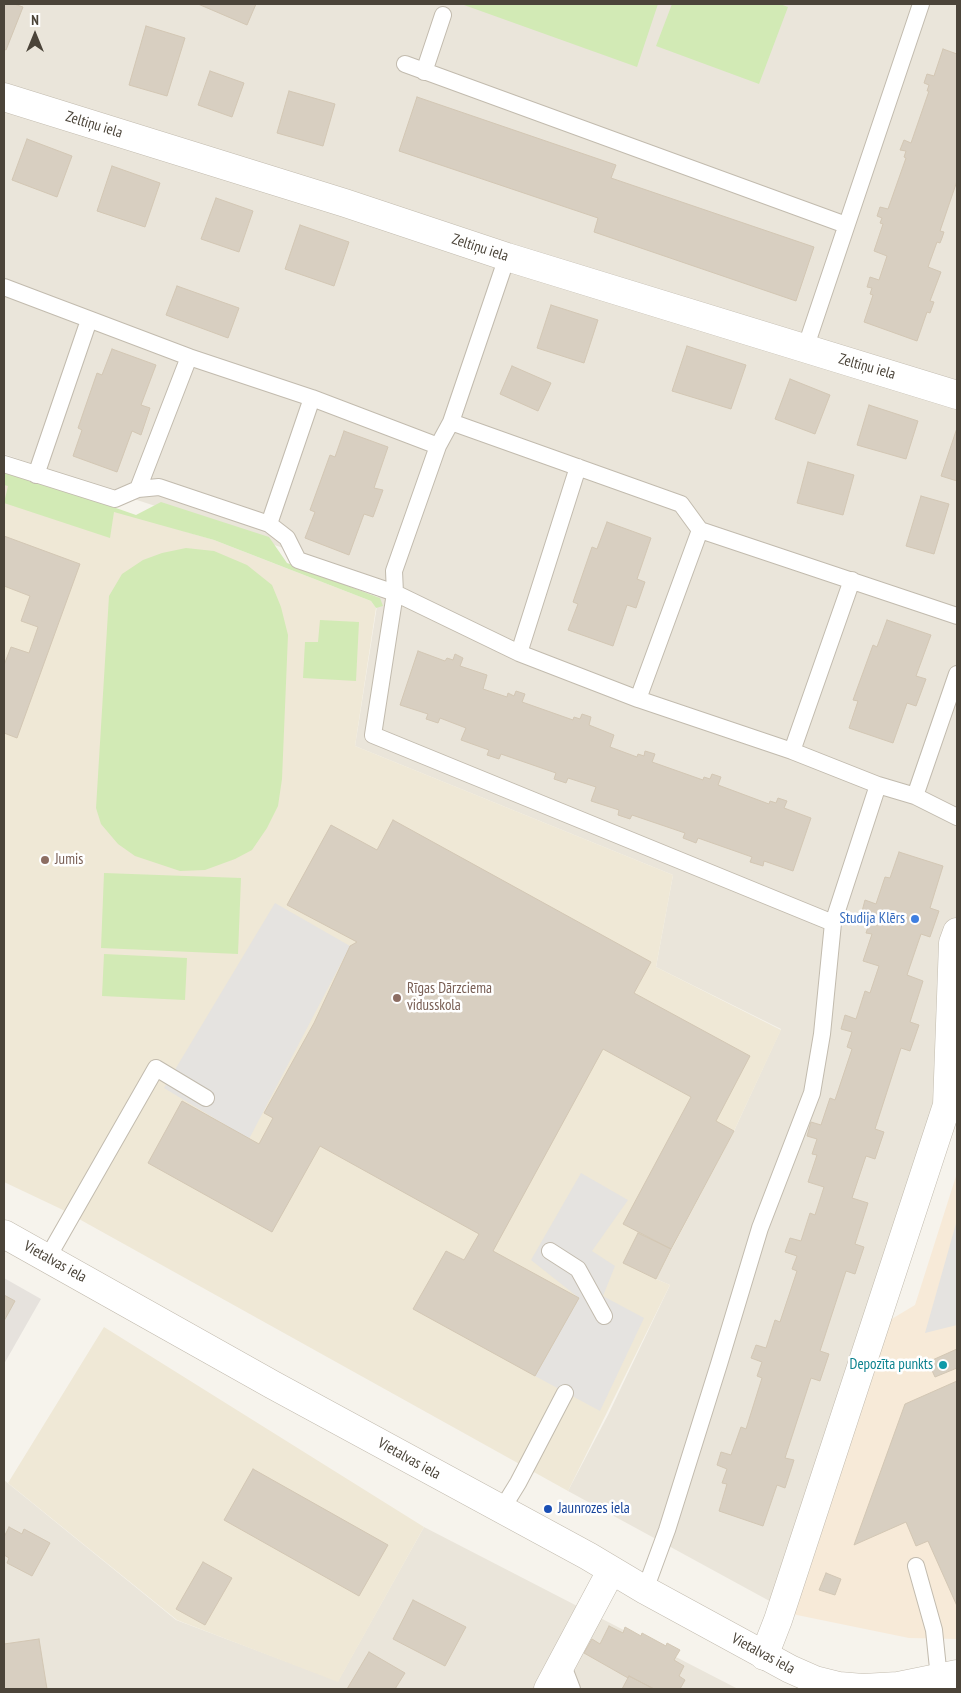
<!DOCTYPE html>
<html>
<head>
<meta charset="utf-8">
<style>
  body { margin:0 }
  #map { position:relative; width:961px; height:1693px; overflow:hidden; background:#f6f3ec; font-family:"PT Sans Narrow",sans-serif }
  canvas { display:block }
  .frame { position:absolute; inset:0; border:5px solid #4b4439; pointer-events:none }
  .north { position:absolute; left:10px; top:10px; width:50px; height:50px; -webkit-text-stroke:4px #fff; paint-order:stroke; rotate:0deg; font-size:14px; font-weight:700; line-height:20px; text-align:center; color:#4b4439 }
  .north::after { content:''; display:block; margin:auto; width:18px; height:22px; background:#4b4439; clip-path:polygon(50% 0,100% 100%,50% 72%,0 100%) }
</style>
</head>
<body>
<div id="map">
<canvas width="961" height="1693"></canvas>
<div class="frame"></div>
<div class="north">N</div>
</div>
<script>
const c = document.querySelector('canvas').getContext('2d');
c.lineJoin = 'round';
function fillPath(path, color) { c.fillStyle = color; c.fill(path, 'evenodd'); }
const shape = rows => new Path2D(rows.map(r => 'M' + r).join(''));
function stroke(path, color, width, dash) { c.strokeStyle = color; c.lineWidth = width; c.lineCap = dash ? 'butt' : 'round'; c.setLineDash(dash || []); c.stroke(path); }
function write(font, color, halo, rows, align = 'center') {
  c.font = font + ' "PT Sans Narrow",sans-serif'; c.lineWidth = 5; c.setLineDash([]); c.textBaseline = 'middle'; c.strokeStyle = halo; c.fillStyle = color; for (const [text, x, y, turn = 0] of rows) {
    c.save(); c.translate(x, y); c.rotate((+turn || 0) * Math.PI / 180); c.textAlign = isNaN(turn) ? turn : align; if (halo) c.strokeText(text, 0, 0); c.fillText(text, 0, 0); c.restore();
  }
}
const residential = shape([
  [4,4,957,4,957,1036,775,1604,568,1491,608,1415,670,1285,656,1279,734,1131,781,1029,656,967,673,875,355,746,381,580,137,500,4,454],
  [4,1480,176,1620,338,1681,424,1527,738,1689,4,1689]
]);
const commercial = shape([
  [957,1173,957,1639,909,1638,792,1614,880,1326,915,1305]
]);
const industrial = shape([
  [4,1278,41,1299,4,1364]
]);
const education = shape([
  [4,478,214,540,371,601,376,608,355,746,673,875,656,967,781,1030,734,1131,656,1279,670,1285,568,1491,61,1209,4,1182],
  [104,1327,424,1527,338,1682,177,1620,8,1483]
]);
const green = shape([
  [464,4,658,4,637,67,464,5],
  [672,4,780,4,788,7,759,84,656,46],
  [4,469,136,515,161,502,269,537,287,563,380,598,383,606,376,608,371,601,214,540,114,512,110,538,4,503,8,486,4,485],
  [186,548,214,551,247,565,272,585,281,607,288,635,282,779,278,806,267,828,252,850,235,859,205,870,180,871,135,856,118,844,101,824,96,808,109,596,122,574,143,560,162,553],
  [320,620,359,622,356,681,303,678,305,642,318,642],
  [104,873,241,878,238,954,101,948],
  [104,954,187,958,185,1000,102,996]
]);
const parking = shape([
  [275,903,350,946,249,1139,164,1088],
  [581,1173,628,1200,592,1251,615,1266,603,1296,644,1318,600,1411,535,1376,579,1298,531,1260],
  [957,1220,957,1325,925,1333]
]);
const building = shape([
  [4,4,14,4,23,7,6,50,4,49,4,4],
  [198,4,256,4,247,25,198,4],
  [146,26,185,38,167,96,129,85,146,26],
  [943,49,957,54,957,181,940,231,944,232,942,238,940,243,937,242,928,267,941,272,930,301,934,302,930,313,927,312,917,341,864,322,873,295,870,294,872,288,867,287,870,277,879,280,887,256,874,251,883,224,880,223,882,218,877,216,880,207,888,209,906,158,904,157,906,151,900,150,904,140,911,143,929,91,927,91,929,85,924,83,927,74,934,76,943,49],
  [210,71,244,83,232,117,198,105,210,71],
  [289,91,335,104,323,146,277,133,289,91],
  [417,97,616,165,611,178,814,247,796,301,594,232,598,218,399,151,417,97],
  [27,139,72,156,57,197,12,180,27,139],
  [112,166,160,183,145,227,97,211,112,166],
  [216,198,253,211,239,252,201,239,216,198],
  [300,225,349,242,334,286,285,269,300,225],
  [177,286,239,308,228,338,166,315,177,286],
  [551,305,598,320,584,363,537,348,551,305],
  [687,346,746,365,731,409,672,391,687,346],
  [112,349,156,365,141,405,150,408,141,435,132,431,117,472,73,456,82,430,78,428,97,373,102,375,112,349],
  [512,366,551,383,538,411,500,394,512,366],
  [790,379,830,395,815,434,775,419,790,379],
  [869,405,918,421,906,459,857,445,869,405],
  [344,431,388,447,374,488,383,490,373,517,364,514,349,555,305,538,315,512,310,510,330,455,335,457,344,431],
  [956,431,957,432,957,481,941,476,956,431],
  [808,462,854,475,843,515,797,503,808,462],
  [921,496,949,504,934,554,906,546,921,496],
  [607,522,651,538,637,579,645,582,636,608,627,605,613,646,568,630,578,604,573,602,592,547,597,549,607,522],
  [4,536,80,564,17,738,4,733,4,665,11,647,29,653,38,627,21,621,30,596,4,586,4,536],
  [887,620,931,635,916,676,926,679,916,706,907,703,893,743,849,728,858,701,853,700,873,645,877,647,887,620],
  [418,651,445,661,447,658,453,660,455,654,463,658,460,666,487,675,483,689,507,697,508,693,514,696,516,691,525,694,522,702,573,720,574,717,580,719,582,714,591,717,589,725,614,735,610,747,637,757,638,754,644,756,645,751,655,754,652,762,703,780,704,777,710,779,712,774,721,777,718,785,769,804,770,801,776,803,778,798,787,801,784,808,811,818,793,871,764,861,763,866,750,862,752,857,698,838,696,843,683,838,685,833,632,815,630,819,618,815,619,810,591,801,596,787,568,778,566,783,554,779,556,773,501,754,499,759,487,755,489,750,461,740,466,728,440,718,438,723,426,719,428,714,400,705,418,651],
  [393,820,651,962,634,993,750,1056,716,1121,734,1131,671,1249,623,1224,691,1097,603,1049,493,1251,579,1298,535,1376,413,1309,446,1251,464,1260,479,1234,320,1146,272,1232,148,1163,182,1101,259,1144,273,1118,264,1113,314,1023,350,946,357,942,287,905,331,825,377,850,393,820],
  [899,852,943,866,930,908,939,911,930,937,921,934,907,975,923,981,910,1022,919,1025,910,1051,901,1048,875,1129,884,1132,875,1159,866,1156,852,1198,868,1203,855,1244,864,1247,855,1274,846,1271,820,1351,829,1354,820,1381,811,1378,785,1458,794,1460,785,1488,777,1485,763,1526,719,1511,727,1484,722,1483,727,1469,717,1465,721,1452,731,1455,741,1427,746,1429,762,1378,757,1376,762,1362,751,1358,756,1345,766,1348,775,1320,780,1322,797,1271,792,1269,797,1256,785,1252,790,1238,801,1241,810,1213,815,1215,824,1187,808,1182,817,1155,812,1154,817,1139,807,1136,811,1122,821,1125,830,1098,835,1100,852,1049,847,1047,852,1032,841,1029,845,1015,856,1019,865,991,870,993,879,966,863,961,872,934,866,933,871,918,861,915,865,900,876,904,885,877,890,878,899,852],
  [638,1233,671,1249,656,1279,623,1263,638,1233],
  [4,1295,15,1301,4,1321,4,1295],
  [957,1349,957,1368,935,1377,928,1362,957,1349],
  [957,1381,957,1606,928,1541,916,1546,906,1522,854,1545,905,1404,957,1381],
  [253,1469,388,1545,359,1596,224,1520,253,1469],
  [9,1527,22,1534,24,1529,50,1543,32,1576,7,1563,9,1558,4,1555,4,1537,9,1527],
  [203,1562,232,1578,205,1625,176,1609,203,1562],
  [826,1573,841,1579,835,1595,819,1590,826,1573],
  [413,1600,466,1627,445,1666,393,1639,413,1600],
  [609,1626,623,1633,625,1627,641,1636,642,1633,666,1646,667,1643,680,1650,674,1660,684,1666,679,1676,685,1680,680,1689,654,1689,629,1676,628,1678,584,1653,592,1639,600,1644,609,1626],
  [39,1639,47,1689,4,1689,4,1644,39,1639],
  [369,1652,405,1673,395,1689,347,1689,369,1652],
  [629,1676,654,1689,622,1689,629,1676]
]);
const service = shape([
  [405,64,846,225],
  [424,72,443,15],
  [507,257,451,422,438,446,394,571,395,593,373,735,833,923,878,785],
  [4,287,189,357,312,398,438,446],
  [805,349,921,4],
  [451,422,681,504,700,530,957,616],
  [4,464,115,499,138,489,159,487,269,524,287,538,298,560,395,593,519,653,638,699,792,751,878,785,915,796,957,817],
  [36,475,89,320],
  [138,489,189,357],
  [269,524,312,398],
  [519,653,578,467],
  [638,699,700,530],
  [792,751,852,580],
  [915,796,957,674],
  [550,1251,578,1269,604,1316],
  [48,1257,156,1068,206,1098],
  [502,1509,518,1483,565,1393],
  [916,1566,934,1630,939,1678],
  [645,1590,667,1530,719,1364,760,1228,812,1093,822,1034,833,923],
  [562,1663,572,1689]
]);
const minor = shape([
  [4,97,345,203,507,257,957,395],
  [764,1656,778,1620,947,1105,953,943,957,932],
  [548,1689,611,1571]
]);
const tertiary = shape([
  [4,1234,273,1385,588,1556,645,1590,790,1669,815,1680,839,1686,863,1688,898,1686,957,1674]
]);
const markers = [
  [45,860,5,"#8d6e63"],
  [915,919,5,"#3f7fe0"],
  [397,998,5,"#8d6e63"],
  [943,1365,5,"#0f9aa8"],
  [548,1509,5,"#1a4fb4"]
];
const streetNames = [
  ["Zeltiņu iela",94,125,17],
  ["Zeltiņu iela",480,248,18],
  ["Zeltiņu iela",867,367,16],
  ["Vietalvas iela",55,1262,29],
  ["Vietalvas iela",409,1459,29],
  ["Vietalvas iela",763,1654,28]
];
const educationNames = [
  ["Jumis",55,860],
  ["Rīgas Dārzciema",407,989],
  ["vidusskola",407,1006]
];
const shopNames = [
  ["Studija Klērs",905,919]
];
const cultureNames = [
  ["Depozīta punkts",933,1365]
];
const transitNames = [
  ["Jaunrozes iela",558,1509]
];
fillPath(residential, '#eae5da');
fillPath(commercial, '#f7ead8');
fillPath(industrial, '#e6e2dd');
fillPath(education, '#efe8d6');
fillPath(green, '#d2eab5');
fillPath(parking, '#e5e3e0');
fillPath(building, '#d8cfc1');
stroke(building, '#d3c7b4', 1);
stroke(service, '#c2bbae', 18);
stroke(minor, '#c2bbae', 29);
stroke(tertiary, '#c2bbae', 29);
stroke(service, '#fff', 16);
stroke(minor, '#fff', 28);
stroke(tertiary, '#fff', 28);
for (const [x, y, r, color] of markers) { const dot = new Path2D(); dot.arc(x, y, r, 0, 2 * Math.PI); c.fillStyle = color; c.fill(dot); stroke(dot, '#fff', 2); }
write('15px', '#4b4439', '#fff', streetNames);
write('15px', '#785e54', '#fff', educationNames, 'left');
write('15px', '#366cbe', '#fff', shopNames, 'right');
write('15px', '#0d838f', '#fff', cultureNames, 'right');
write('15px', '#164399', '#fff', transitNames, 'left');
</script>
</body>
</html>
